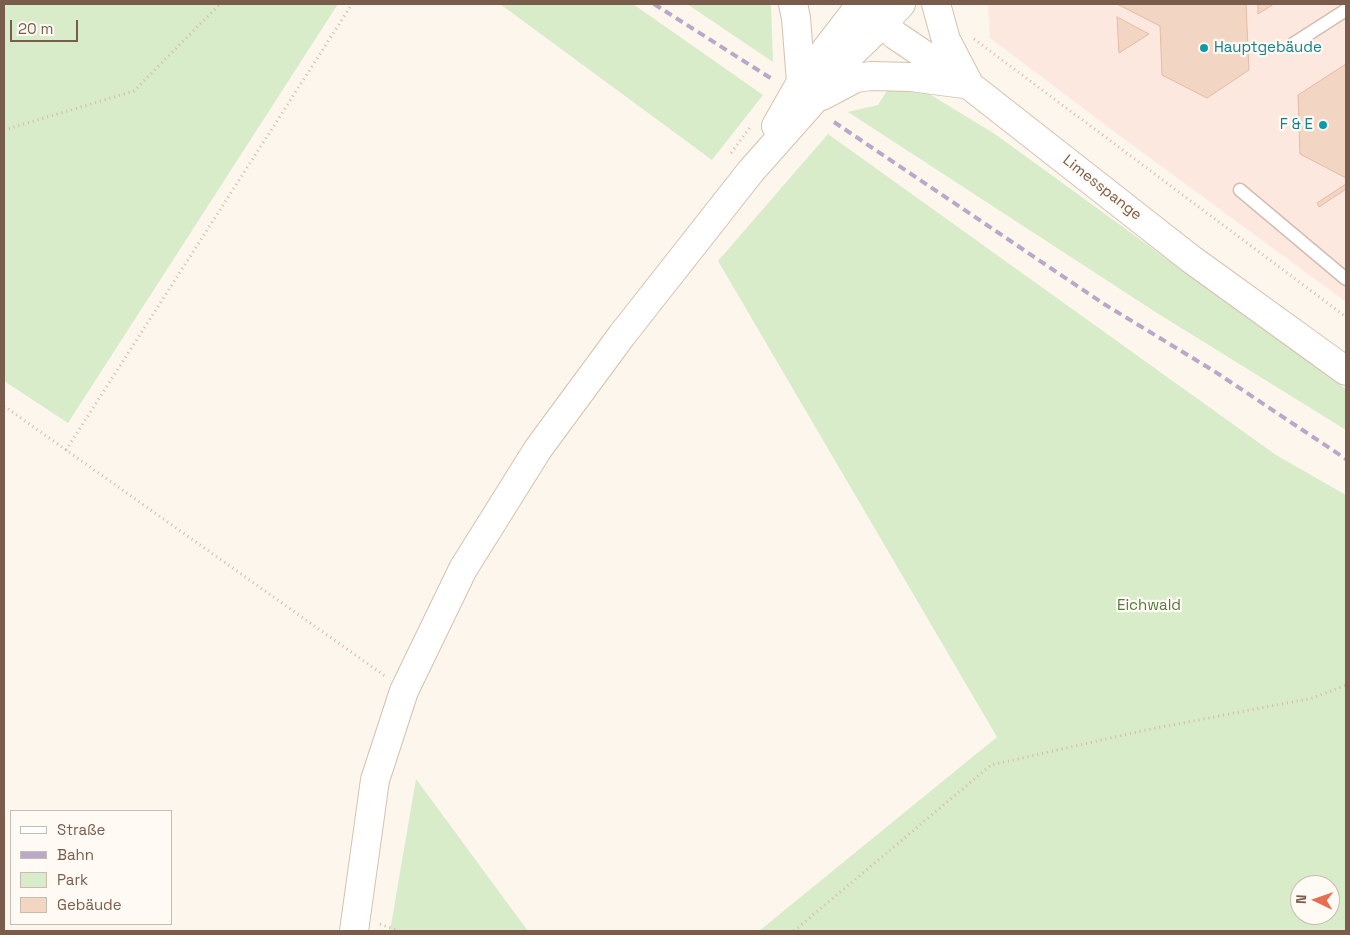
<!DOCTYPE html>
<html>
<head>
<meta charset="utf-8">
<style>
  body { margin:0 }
  #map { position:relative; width:1350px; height:935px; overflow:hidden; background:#fdf6ec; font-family:"Space Grotesk",sans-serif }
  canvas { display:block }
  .frame { position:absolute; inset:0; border:5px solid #7a5c4d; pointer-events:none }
  .legend { position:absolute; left:10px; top:810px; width:162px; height:115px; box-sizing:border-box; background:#fffaf3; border:1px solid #cabbb1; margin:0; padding:6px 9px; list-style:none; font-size:15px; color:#7a5c4d }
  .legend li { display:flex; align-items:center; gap:10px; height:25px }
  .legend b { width:25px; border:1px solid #cabbb1 }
  .north { position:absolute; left:1290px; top:875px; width:50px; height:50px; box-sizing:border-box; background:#fffaf3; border:1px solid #cabbb1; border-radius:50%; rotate:273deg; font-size:14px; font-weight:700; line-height:20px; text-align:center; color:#7a5c4d }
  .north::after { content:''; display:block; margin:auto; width:18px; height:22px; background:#e76f51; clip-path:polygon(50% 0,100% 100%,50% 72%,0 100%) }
  .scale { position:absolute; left:10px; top:20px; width:68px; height:22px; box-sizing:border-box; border:2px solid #7a5c4d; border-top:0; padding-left:6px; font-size:15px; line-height:18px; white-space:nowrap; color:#7a5c4d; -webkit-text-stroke:4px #fffaf3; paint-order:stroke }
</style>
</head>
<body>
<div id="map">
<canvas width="1350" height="935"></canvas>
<div class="frame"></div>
<ul class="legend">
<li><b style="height:6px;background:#fff"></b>Straße</li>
<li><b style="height:6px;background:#b9a8c9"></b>Bahn</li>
<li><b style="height:14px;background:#d8ecc9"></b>Park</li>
<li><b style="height:14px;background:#f3d5c3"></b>Gebäude</li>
</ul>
<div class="north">N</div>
<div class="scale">20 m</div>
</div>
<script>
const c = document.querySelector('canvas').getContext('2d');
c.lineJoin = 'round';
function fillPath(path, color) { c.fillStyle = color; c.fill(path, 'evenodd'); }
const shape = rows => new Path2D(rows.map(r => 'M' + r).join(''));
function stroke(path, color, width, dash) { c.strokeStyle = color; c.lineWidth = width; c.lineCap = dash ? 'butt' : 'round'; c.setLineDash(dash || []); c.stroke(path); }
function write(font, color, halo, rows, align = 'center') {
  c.font = font + ' "Space Grotesk",sans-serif'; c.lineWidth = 4.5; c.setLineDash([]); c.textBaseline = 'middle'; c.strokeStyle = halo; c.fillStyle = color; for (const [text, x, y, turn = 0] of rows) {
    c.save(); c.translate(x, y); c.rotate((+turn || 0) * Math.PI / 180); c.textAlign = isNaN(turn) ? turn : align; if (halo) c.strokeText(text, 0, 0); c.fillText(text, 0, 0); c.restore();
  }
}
const commercial = shape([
  [988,4,1346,4,1346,302,1116,133,990,38]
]);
const green = shape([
  [4,4,338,4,68,423,4,381],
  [500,4,633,4,763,95,712,160],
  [687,4,771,4,773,62],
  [888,89,921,89,995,134,1346,389,1346,430,1157,313,848,112,878,105],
  [828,134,1276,455,1346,495,1346,931,759,931,997,737,718,261],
  [1300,885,1330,885,1330,915,1300,915],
  [416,779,528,931,390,931]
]);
const building = shape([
  [1117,4,1246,4,1249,70,1207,98,1162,75,1160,26,1117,4],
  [1258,4,1274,4,1258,14,1258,4],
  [1117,17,1149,34,1119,53,1117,17],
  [1346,64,1346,178,1300,154,1298,95,1346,64],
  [1346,184,1346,189,1319,207,1317,203,1346,184]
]);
const path = shape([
  [974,39,1346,317],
  [4,130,134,91,220,4],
  [731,153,751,126],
  [4,406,385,676],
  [66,450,352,4],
  [380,924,399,931],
  [794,931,991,765,1146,730,1313,698,1346,685]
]);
const lane = shape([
  [1293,44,1346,10],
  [1240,190,1346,279]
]);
const secondary = shape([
  [793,4,796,18,801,82],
  [860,4,883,23,895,35,969,85,1191,259,1346,371],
  [936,4,946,40,968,82],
  [822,96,856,78,871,76,911,77,964,84],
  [776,126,801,82,861,4],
  [354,931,375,780,404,691,463,569,538,449,622,335,751,171,814,100,851,54,883,23,901,4]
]);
const rail = shape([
  [654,4,772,79],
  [834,122,1104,304,1214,371,1346,459]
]);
const markers = [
  [1204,48,5,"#0f9aa8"],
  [1323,125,5,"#0f9aa8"]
];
const cultureNames = [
  ["Hauptgebäude",1214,48],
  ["F & E",1313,125,"right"]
];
const streetNames = [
  ["Limesspange",1102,188,38]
];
const parkNames = [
  ["Eichwald",1149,606]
];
fillPath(commercial, '#fde8e0');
fillPath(green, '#d8ecc9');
fillPath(building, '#f3d5c3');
stroke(building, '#e6bba3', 1);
stroke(lane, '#d1beb0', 15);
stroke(secondary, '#d6c0b0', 30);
stroke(path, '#d9b8a5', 3, [1, 4]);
stroke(lane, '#fff', 12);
stroke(secondary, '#fff', 28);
stroke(rail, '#b9a8c9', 4, [8, 5]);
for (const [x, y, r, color] of markers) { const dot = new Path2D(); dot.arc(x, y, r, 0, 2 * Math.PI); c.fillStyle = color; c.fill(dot); stroke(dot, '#fffaf3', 2); }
write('15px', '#0d838f', '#fffaf3', cultureNames, 'left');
write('15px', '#7a5c4d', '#fffaf3', streetNames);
write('15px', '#537a41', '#fffaf3', parkNames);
</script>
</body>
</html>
